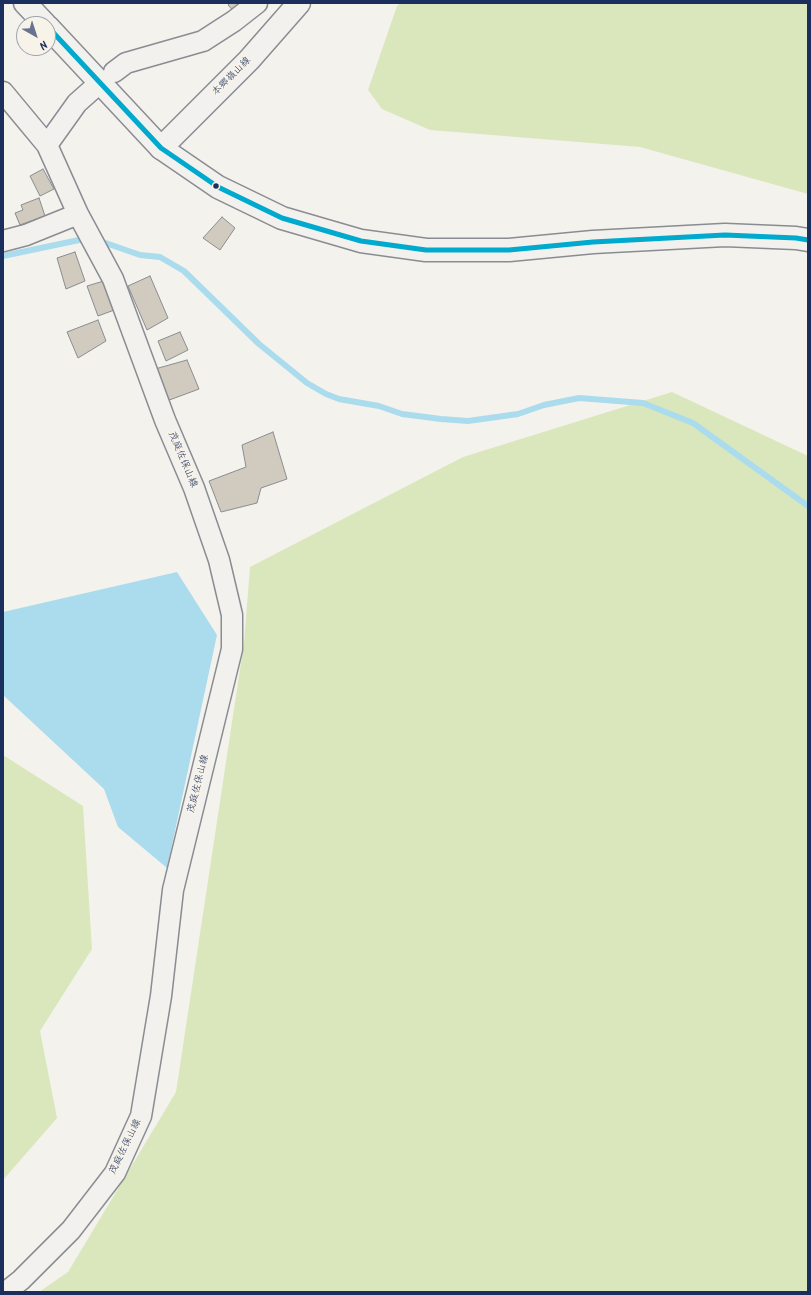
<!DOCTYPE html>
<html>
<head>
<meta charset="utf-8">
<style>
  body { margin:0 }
  #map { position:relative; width:811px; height:1295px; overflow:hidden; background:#f4f2ec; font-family:Kalam,sans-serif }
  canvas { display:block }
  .frame { position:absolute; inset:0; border:4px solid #1b2f5e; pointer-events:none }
  .north { position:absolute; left:16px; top:16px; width:40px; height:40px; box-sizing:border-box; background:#f7f3e8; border:1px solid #9fa5b1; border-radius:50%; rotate:141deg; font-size:11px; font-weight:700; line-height:16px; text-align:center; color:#1b2f5e }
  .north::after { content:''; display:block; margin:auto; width:14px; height:18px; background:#677390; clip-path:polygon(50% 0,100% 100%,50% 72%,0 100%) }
</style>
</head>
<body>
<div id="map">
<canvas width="811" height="1295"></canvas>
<div class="frame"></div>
<div class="north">N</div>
</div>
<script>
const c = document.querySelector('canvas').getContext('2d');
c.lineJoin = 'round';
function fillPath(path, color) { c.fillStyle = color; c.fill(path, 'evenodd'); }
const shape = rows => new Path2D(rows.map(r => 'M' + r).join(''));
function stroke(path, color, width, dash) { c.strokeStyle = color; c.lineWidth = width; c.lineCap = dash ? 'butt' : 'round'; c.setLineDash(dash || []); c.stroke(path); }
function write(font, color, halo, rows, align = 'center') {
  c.font = font + ' Kalam,"Klee One",sans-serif'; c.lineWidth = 3.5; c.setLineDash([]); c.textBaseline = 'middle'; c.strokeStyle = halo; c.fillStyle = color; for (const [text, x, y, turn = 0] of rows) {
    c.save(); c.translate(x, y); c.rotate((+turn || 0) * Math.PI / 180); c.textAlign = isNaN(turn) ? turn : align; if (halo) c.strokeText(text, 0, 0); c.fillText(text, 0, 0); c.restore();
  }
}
const green = shape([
  [400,3,808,3,808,194,640,147,430,130,382,109,368,90,397,6],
  [672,392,808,456,808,1292,39,1292,68,1272,176,1092,244,643,250,567,463,457],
  [3,755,83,806,92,949,40,1031,57,1118,3,1180]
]);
const water = shape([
  [177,572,217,635,167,868,118,827,104,789,3,695,3,612]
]);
const stream = shape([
  [97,240,140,255,160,257,184,271,259,344,307,383,326,394,339,399,379,406,402,414,441,419,468,421,518,414,544,405,579,398,643,403,693,423,808,506],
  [3,256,79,240,88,240]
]);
const building = shape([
  [230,3,252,3,237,15,228,5,230,3],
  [43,169,54,189,40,196,30,176,43,169],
  [39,198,45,216,20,225,15,213,23,210,21,205,39,198],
  [222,217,235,228,220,250,203,238,222,217],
  [75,252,85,281,66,289,57,258,75,252],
  [150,276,168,318,147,330,128,286,150,276],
  [107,280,117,309,98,316,87,286,107,280],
  [98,320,106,341,78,358,67,332,98,320],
  [180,332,188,350,166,361,158,341,180,332],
  [187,360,199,389,164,402,155,369,187,360],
  [273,432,287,479,261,488,257,503,221,512,209,481,246,467,242,445,273,432]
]);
const street = shape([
  [114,72,126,63,203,41,234,21,257,3],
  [3,92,47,145],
  [3,241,26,235,78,214],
  [6,1292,21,1280,71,1230,115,1173,141,1116,161,996,173,890,232,649,232,615,219,560,194,488,165,420,113,279,78,214,47,145,77,103,95,87]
]);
const secondary = shape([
  [161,148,249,60,299,3]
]);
const primary = shape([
  [25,3,45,24],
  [48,27,161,148,218,187,282,218,361,241,426,250,509,250,593,242,725,235,796,238,808,240]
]);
const bus1 = shape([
  [48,27,161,148,218,187,282,218,361,241,426,250,509,250,593,242,725,235,796,238,808,240]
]);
const markers = [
  [216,186,3.5,"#1b2f5e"]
];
const streetNames = [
  ["本郷嶺山線",232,77,-45],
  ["茂庭佐保山線",182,460,67],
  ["茂庭佐保山線",199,784,-76],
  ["茂庭佐保山線",126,1147,-64]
];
fillPath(green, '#dae7bc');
fillPath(water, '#abdced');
stroke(stream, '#abdced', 6);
fillPath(building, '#d1cabe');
stroke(building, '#898c92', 1);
stroke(street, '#898c92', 23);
stroke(secondary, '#898c92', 25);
stroke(primary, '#898c92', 25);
stroke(street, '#f2f1ed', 20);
stroke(secondary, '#f2f1ed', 22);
stroke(primary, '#f2f1ed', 22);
stroke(bus1, '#00a9ce', 5);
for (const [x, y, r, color] of markers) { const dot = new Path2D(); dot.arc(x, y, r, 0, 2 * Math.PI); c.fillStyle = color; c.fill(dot); stroke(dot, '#f7f3e8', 1.5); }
write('10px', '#1b2f5e', '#f7f3e8', streetNames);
</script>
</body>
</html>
